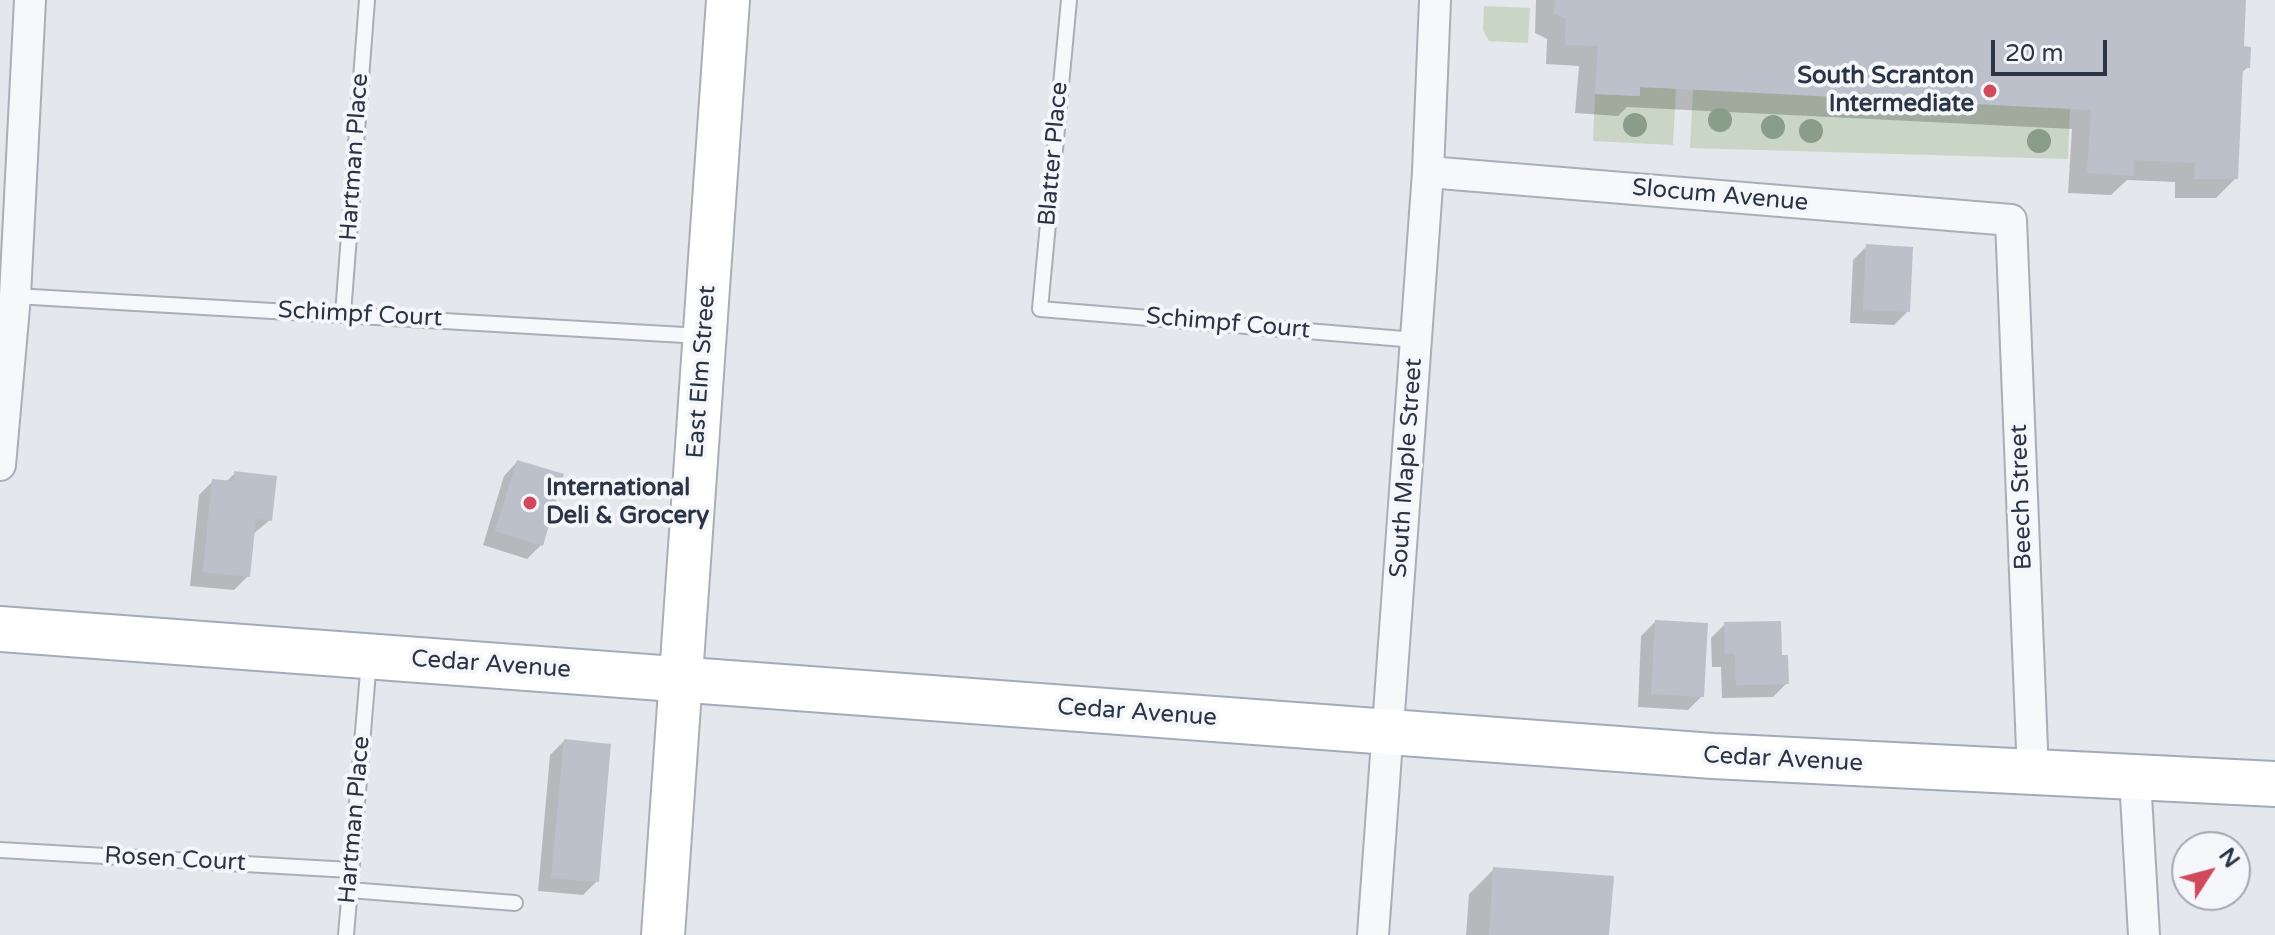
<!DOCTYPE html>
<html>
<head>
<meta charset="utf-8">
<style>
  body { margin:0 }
  #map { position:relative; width:2275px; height:935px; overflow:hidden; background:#e4e7ec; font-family:"Varela Round",sans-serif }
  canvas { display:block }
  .north { position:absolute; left:2171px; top:831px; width:80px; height:80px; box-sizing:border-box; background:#f4f6f9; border:2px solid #a4a8b1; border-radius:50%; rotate:54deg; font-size:22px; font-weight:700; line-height:32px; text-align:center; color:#2b3445 }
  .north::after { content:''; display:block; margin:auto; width:28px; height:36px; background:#d1495b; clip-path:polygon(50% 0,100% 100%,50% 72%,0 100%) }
  .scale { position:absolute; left:1991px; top:40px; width:116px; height:36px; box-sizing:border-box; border:4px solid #2b3445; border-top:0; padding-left:10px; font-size:24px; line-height:28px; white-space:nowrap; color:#2b3445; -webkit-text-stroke:6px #f4f6f9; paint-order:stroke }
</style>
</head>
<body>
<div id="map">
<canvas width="2275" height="935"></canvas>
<div class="north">N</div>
<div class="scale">20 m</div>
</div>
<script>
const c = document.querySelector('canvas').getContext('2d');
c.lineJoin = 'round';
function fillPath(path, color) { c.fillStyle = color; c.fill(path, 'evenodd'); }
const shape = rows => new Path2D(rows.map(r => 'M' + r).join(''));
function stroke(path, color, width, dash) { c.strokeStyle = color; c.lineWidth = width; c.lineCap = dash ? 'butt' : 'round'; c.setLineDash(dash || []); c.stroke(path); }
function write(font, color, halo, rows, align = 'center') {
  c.font = font + ' "Varela Round",sans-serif'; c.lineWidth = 8; c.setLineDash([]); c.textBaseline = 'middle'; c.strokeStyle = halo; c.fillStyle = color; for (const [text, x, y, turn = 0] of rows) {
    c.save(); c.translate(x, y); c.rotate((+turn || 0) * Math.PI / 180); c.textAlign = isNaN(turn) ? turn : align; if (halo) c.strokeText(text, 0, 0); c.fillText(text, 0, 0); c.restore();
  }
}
const green = shape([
  [1484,6,1530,8,1528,43,1489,41,1483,30],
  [1640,87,1676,88,1673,145,1593,141,1595,94,1640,96],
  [1693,89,2070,108,2068,159,1690,148]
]);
const shadow = shape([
  [1536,0,2244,0,2242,48,2248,67,2241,73,2236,178,2216,198,2175,198,2175,182,2127,180,2111,195,2068,193,2072,129,1627,107,1618,116,1575,113,1579,66,1546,64,1547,39,1535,33],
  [1867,246,1908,311,1894,325,1850,323,1853,260],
  [517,462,541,545,527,559,483,545,504,476],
  [235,473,270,520,253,534,248,576,234,590,190,586,199,495,213,481,226,482],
  [1655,622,1702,696,1688,710,1638,707,1641,636],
  [1725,624,1780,657,1787,683,1773,697,1722,698,1721,667,1712,667,1711,638],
  [564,741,597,881,583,895,538,891,550,755],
  [1494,869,1607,935,1466,935,1469,894]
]);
const building = shape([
  [1555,0,2246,0,2244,46,2251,47,2250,68,2243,68,2238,179,2194,179,2195,163,2134,160,2134,176,2087,173,2091,110,1640,87,1640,96,1595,94,1598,46,1565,45,1566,19,1554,13],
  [1866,244,1913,247,1910,312,1863,310],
  [517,460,564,474,543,546,495,531],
  [234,471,277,476,272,521,256,519,250,577,203,572,212,479,234,481],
  [1655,620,1708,623,1704,697,1651,694],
  [1781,621,1782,655,1788,655,1789,684,1736,685,1735,654,1725,654,1724,622],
  [564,739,611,744,599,882,551,878],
  [1493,867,1614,876,1609,935,1489,935]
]);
const lane = shape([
  [1069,0,1040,309,1416,340],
  [15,296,701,336],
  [343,314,367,0],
  [0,850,350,870],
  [349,890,515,903],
  [346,935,369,660]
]);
const street = shape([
  [1428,172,2011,220,2033,774],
  [0,465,15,296,30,0],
  [2135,778,2144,935],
  [1373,935,1428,172,1435,0]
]);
const secondary = shape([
  [663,935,728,0]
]);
const primary = shape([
  [0,629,1713,756,2275,784]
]);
const trees = [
  [1720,120],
  [1635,125],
  [1773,127],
  [1811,131],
  [2039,141]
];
const markers = [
  [1990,91,8,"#d1495b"],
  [530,503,8,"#d1495b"]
];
const poiNames = [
  ["South Scranton",1974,77],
  ["Intermediate",1974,105],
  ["International",546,489,"left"],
  ["Deli & Grocery",546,517,"left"]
];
const streetNames = [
  ["Blatter Place",1054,154,-85],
  ["Hartman Place",355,157,-86],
  ["Slocum Avenue",1720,196,5],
  ["Schimpf Court",360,315,3],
  ["Schimpf Court",1228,324,5],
  ["East Elm Street",702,372,-86],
  ["South Maple Street",1407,468,-86],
  ["Beech Street",2022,497,-92],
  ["Cedar Avenue",491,665,4],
  ["Cedar Avenue",1137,713,4],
  ["Cedar Avenue",1783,760,3],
  ["Hartman Place",355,820,-85],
  ["Rosen Court",175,860,3]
];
fillPath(green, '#c9d6c5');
fillPath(shadow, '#0003');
fillPath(building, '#bbc0ca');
stroke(lane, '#a9aeb7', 18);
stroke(street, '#a9aeb7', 34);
stroke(secondary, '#a9aeb7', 46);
stroke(primary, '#a3abb8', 48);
stroke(lane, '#f7f8fa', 14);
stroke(street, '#f7f8fa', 30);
stroke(secondary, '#fff', 42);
stroke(primary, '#fff', 44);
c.fillStyle = '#899d89';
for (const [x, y] of trees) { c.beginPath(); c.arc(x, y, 12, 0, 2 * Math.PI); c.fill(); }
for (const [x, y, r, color] of markers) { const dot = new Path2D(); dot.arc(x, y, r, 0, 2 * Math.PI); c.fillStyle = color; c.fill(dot); stroke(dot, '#f4f6f9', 3); }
write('bold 24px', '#2b3445', '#f4f6f9', poiNames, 'right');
write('24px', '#2b3445', '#f4f6f9', streetNames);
</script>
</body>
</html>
